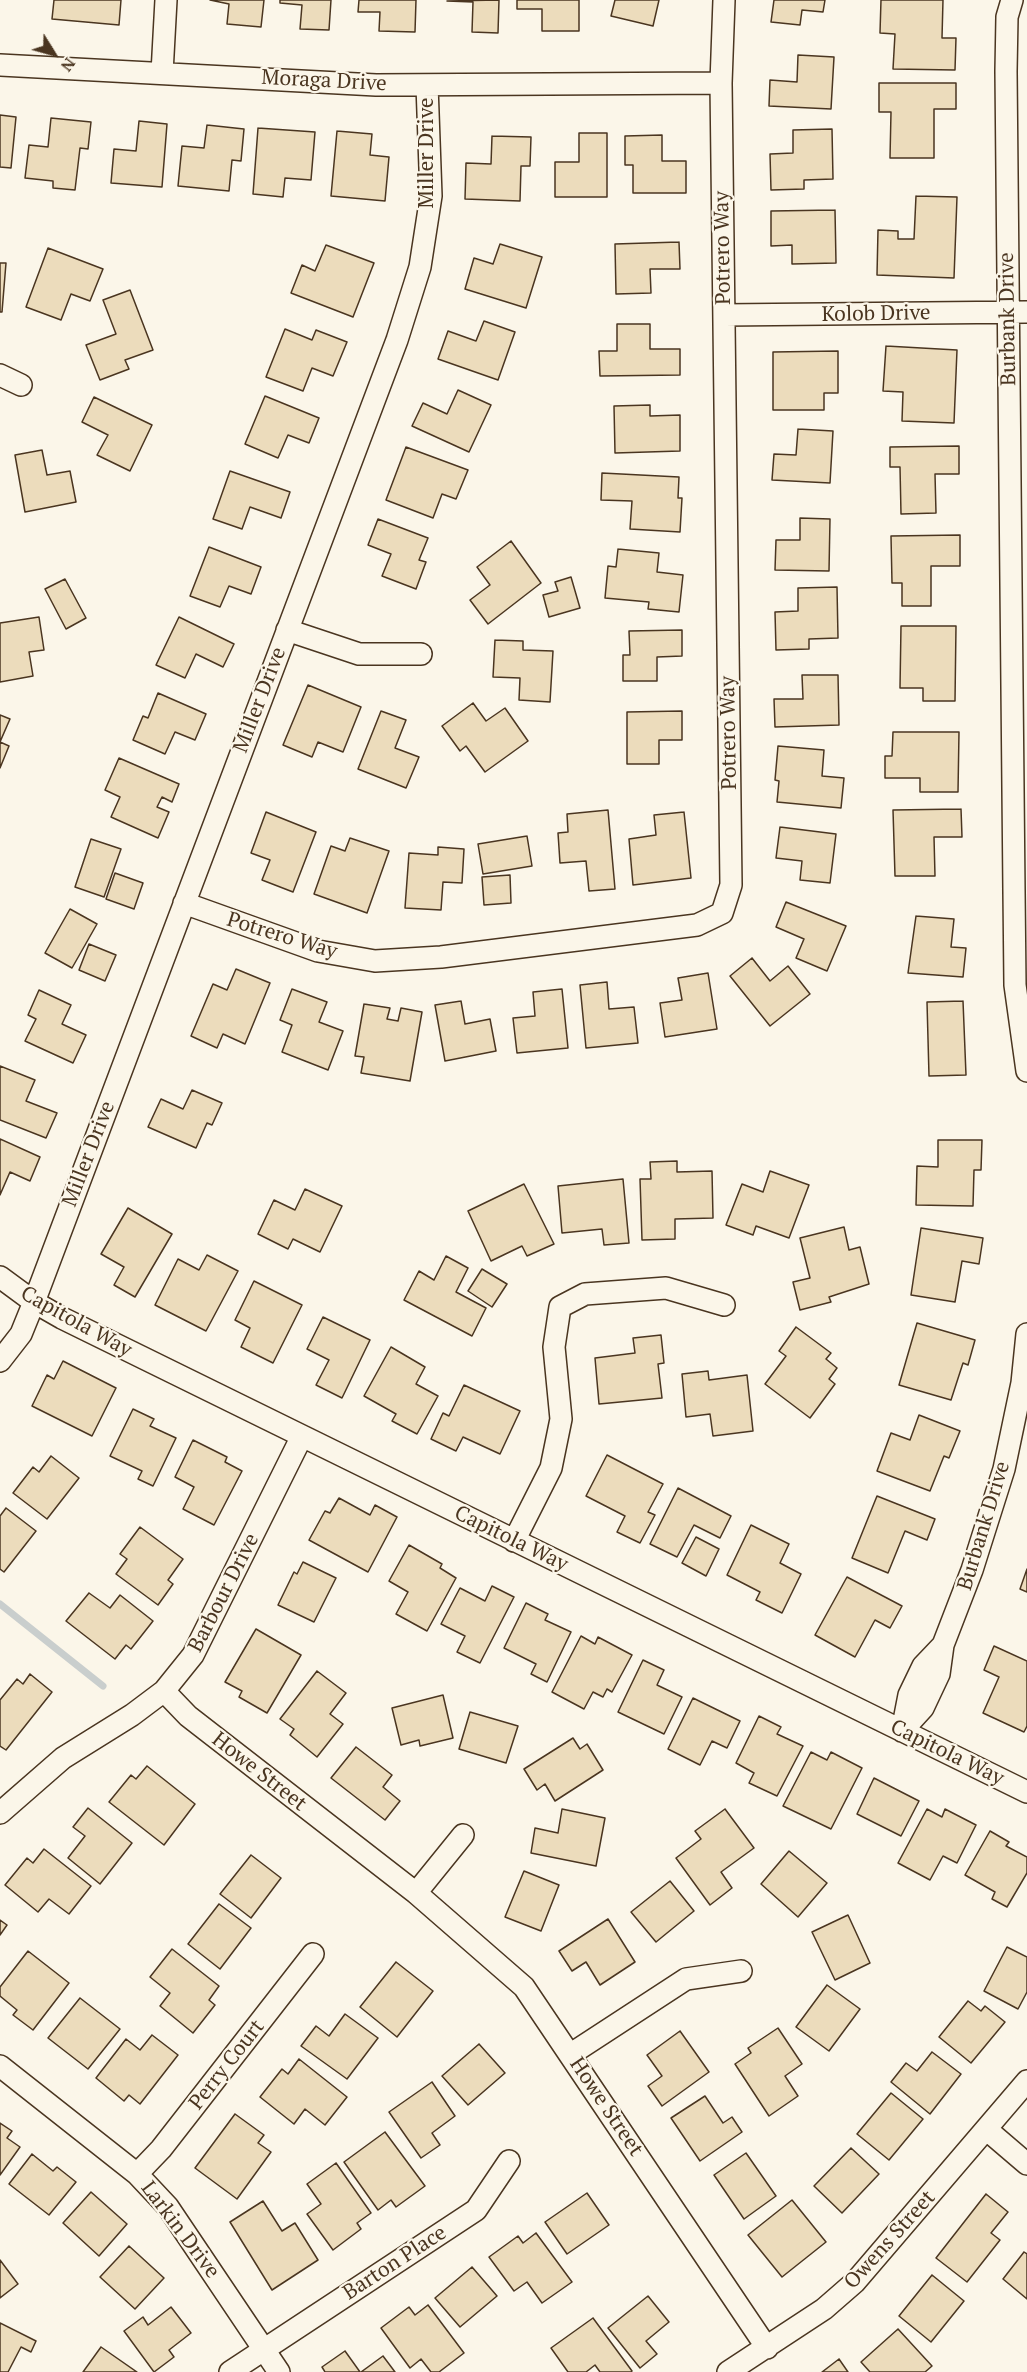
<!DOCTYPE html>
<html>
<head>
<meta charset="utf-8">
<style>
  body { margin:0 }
  #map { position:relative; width:1027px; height:2372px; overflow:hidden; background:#fbf6e9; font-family:"PT Serif",serif }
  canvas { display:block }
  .north { position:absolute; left:24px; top:24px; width:60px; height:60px; -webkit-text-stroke:4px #fbf6e9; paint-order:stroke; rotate:127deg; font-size:16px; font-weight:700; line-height:24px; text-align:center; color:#4a3520 }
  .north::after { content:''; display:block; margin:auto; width:21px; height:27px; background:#4a3520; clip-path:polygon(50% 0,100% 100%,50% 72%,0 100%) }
</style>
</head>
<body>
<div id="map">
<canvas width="1027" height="2372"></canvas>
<div class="north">N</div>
</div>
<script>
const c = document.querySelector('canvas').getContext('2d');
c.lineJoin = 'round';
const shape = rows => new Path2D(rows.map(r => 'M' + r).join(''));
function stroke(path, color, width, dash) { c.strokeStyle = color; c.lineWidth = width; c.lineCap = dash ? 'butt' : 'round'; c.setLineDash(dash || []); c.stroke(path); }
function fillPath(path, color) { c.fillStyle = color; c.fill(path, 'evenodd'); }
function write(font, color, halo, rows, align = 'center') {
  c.font = font + ' "PT Serif",serif'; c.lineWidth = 4.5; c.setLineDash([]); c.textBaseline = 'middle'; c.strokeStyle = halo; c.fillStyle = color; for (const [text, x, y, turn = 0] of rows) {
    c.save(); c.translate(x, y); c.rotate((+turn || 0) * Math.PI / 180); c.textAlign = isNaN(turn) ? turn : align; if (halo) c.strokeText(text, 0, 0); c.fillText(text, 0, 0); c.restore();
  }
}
const stream = shape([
  [0,1604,103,1686]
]);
const building = shape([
  [54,0,121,0,119,25,52,19,54,0],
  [210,0,264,0,261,27,227,24,229,4,210,0],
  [280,0,331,0,329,30,300,29,302,5,280,3,280,0],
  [359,0,416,0,415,32,379,31,380,12,358,12,359,0],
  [499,0,498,33,472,32,473,2,447,1,499,0],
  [517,0,579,0,579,31,542,31,542,9,517,9,517,0],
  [615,0,659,0,653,26,611,16,615,0],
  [774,0,825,0,823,12,802,10,800,25,771,22,774,0],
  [881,0,943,0,942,38,956,38,955,70,893,69,895,34,880,33,881,0],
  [798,55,834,57,831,109,769,106,770,80,797,82,798,55],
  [879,83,956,83,956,109,934,109,934,158,890,158,891,112,879,112,879,83],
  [0,115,16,117,11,168,0,167,0,115],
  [51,118,91,122,88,149,80,148,75,190,53,188,53,181,25,178,29,145,48,147,51,118],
  [139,121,167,124,162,187,111,183,114,149,136,151,139,121],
  [207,125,244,129,241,161,232,160,229,191,178,186,182,146,204,148,207,125],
  [258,128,315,132,311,180,285,178,283,197,253,194,258,128],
  [832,129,833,179,804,180,804,189,771,190,770,154,793,153,793,130,832,129],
  [337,131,372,134,370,155,389,157,385,201,331,196,337,131],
  [579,133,607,133,607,197,555,197,555,162,579,162,579,133],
  [662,135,662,161,686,161,686,193,633,193,633,165,625,165,625,136,662,135],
  [492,136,531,137,530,166,521,166,520,201,465,199,466,163,491,164,492,136],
  [916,196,957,197,954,278,877,275,878,230,898,231,898,239,914,239,916,196],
  [835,210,836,263,792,264,792,245,771,246,771,211,835,210],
  [679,242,680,269,650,269,651,293,616,294,615,244,679,242],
  [500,244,542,257,526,308,465,289,474,258,493,264,500,244],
  [326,245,374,263,353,317,291,293,302,265,315,271,326,245],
  [48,248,103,269,90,301,71,294,61,320,26,307,48,248],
  [0,263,6,263,2,312,0,312,0,263],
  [130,290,153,350,125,360,129,369,100,380,86,345,116,334,103,300,130,290],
  [484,321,515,332,498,380,438,359,448,331,476,341,484,321],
  [617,324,650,324,650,349,680,349,680,375,600,376,599,351,617,351,617,324],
  [285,329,312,340,316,330,347,342,333,376,312,368,303,391,266,377,285,329],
  [886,346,957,350,954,423,902,421,903,392,883,391,886,346],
  [838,351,838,393,824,393,824,410,773,410,773,352,838,351],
  [458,390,491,405,469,452,412,426,423,403,447,414,458,390],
  [265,396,319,418,309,443,288,435,278,458,245,444,265,396],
  [94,397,152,425,130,471,97,455,108,435,82,422,94,397],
  [650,405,650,416,680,415,680,451,615,453,614,406,650,405],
  [798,429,833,431,830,483,772,480,774,454,796,455,798,429],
  [959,446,959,474,935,474,936,513,901,514,900,467,890,467,890,447,959,446],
  [406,447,468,470,456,499,442,494,433,518,386,500,406,447],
  [42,450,47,475,70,471,76,502,25,512,15,455,42,450],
  [230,471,290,492,281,518,250,507,242,529,213,519,230,471],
  [602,473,679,477,678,498,682,498,680,532,630,529,632,501,601,500,602,473],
  [800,518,830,519,829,571,775,570,776,540,800,540,800,518],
  [378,519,428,538,419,560,426,562,416,589,382,576,391,554,368,545,378,519],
  [960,535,960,566,931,566,931,606,902,606,902,583,892,583,891,536,960,535],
  [511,541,541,583,488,624,470,600,490,585,477,567,511,541],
  [209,547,261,567,251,594,229,586,220,607,190,596,209,547],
  [618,549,659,553,657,572,683,575,679,612,648,609,649,602,605,598,608,566,616,567,618,549],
  [571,577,580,608,549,617,543,595,558,591,555,582,571,577],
  [65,579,86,618,66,629,45,589,65,579],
  [837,587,838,638,809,639,809,649,776,650,775,612,798,611,798,588,837,587],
  [39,617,44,650,29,652,33,676,0,682,0,623,39,617],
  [179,617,234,644,223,667,196,654,185,678,156,665,179,617],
  [901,626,956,626,955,701,923,701,923,688,900,688,901,626],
  [682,630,682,656,657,657,657,681,623,681,623,655,630,655,629,631,682,630],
  [495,640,523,641,523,650,553,651,550,702,519,700,520,678,493,677,495,640],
  [802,675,838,675,839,725,775,727,774,699,803,699,802,675],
  [308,685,361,707,343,752,318,742,312,757,283,745,308,685],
  [158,693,206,714,195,740,175,732,165,754,133,740,143,716,148,718,158,693],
  [473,703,486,721,505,708,528,741,485,772,466,746,460,751,442,726,473,703],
  [381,711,406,720,395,748,419,757,406,788,358,769,381,711],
  [682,711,682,740,659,740,659,764,627,764,627,712,682,711],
  [0,715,10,719,0,742,0,715],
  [893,732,959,732,958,792,920,792,920,778,885,778,885,756,892,756,893,732],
  [0,742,9,746,0,768,0,742],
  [778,746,824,750,822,776,844,778,841,808,777,802,779,781,775,780,778,746],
  [119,758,179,784,172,802,162,797,157,807,169,812,158,838,111,817,120,797,105,790,119,758],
  [961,809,962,837,934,837,935,876,895,876,893,810,961,809],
  [608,810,615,889,589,891,586,861,560,863,558,833,568,832,567,814,608,810],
  [266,812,316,832,293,892,262,880,270,860,251,853,266,812],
  [684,812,691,878,633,885,629,839,656,835,654,815,684,812],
  [780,827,836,834,830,883,800,880,802,861,776,858,780,827],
  [527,836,532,866,483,874,478,844,527,836],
  [350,838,389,851,367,913,314,894,331,846,345,851,350,838],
  [91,839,121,849,104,897,75,887,91,839],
  [438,847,464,849,462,883,443,882,441,910,405,908,409,853,438,855,438,847],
  [115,873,143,883,134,909,106,899,115,873],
  [510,875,511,903,484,905,482,877,510,875],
  [786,902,846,926,827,971,796,958,804,939,776,927,786,902],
  [70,909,97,924,72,968,45,953,70,909],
  [916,916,954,919,951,947,966,948,963,977,908,973,916,916],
  [89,944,116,955,105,981,79,970,89,944],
  [752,958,770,981,788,966,810,994,770,1026,730,976,752,958],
  [236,969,270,983,245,1044,223,1034,217,1048,191,1036,213,984,227,990,236,969],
  [708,973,717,1029,665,1037,660,1003,682,1000,678,978,708,973],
  [607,982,609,1009,634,1007,638,1043,586,1048,580,985,607,982],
  [292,989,327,1002,319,1022,343,1031,328,1070,282,1052,292,1025,280,1020,292,989],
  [562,989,568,1048,517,1053,513,1018,535,1016,533,992,562,989],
  [39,990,71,1005,62,1024,86,1035,73,1063,25,1041,36,1019,28,1015,39,990],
  [461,1001,465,1024,490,1019,496,1051,445,1061,435,1005,461,1001],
  [963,1001,966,1075,929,1076,927,1002,963,1001],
  [364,1004,390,1008,387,1019,398,1021,401,1008,422,1012,410,1081,361,1073,364,1057,355,1056,364,1004],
  [0,1066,35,1080,26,1101,57,1113,46,1138,0,1120,0,1066],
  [192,1090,222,1103,212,1125,207,1123,196,1148,148,1127,161,1099,183,1109,192,1090],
  [0,1139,40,1157,30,1181,10,1172,0,1195,0,1139],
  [938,1140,982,1140,981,1170,974,1170,973,1206,916,1205,917,1166,938,1167,938,1140],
  [677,1161,677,1172,712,1171,713,1218,675,1219,675,1239,642,1240,640,1179,651,1179,650,1162,677,1161],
  [770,1171,809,1185,789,1238,756,1226,753,1235,726,1225,742,1184,763,1192,770,1171],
  [623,1179,629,1243,604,1245,602,1229,562,1233,558,1186,623,1179],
  [524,1184,554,1244,527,1256,522,1246,491,1261,468,1211,524,1184],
  [305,1189,342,1206,320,1252,293,1239,288,1249,258,1234,274,1200,295,1210,305,1189],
  [128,1208,172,1234,135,1297,114,1285,124,1267,101,1254,128,1208],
  [844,1227,849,1250,860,1247,869,1284,829,1297,831,1302,800,1310,793,1282,810,1278,800,1238,844,1227],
  [921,1228,983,1238,979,1264,962,1261,955,1302,911,1295,921,1228],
  [207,1255,238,1271,206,1331,155,1305,178,1259,199,1270,207,1255],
  [446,1256,468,1268,456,1292,486,1308,472,1336,404,1300,419,1271,434,1280,446,1256],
  [482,1269,507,1284,492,1307,468,1291,482,1269],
  [254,1281,302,1305,273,1363,241,1347,250,1328,235,1320,254,1281],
  [323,1317,370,1340,342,1398,316,1385,329,1360,307,1349,323,1317],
  [917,1323,975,1340,968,1365,963,1363,951,1400,899,1385,917,1323],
  [796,1327,831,1353,826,1359,837,1368,829,1379,835,1384,810,1418,765,1384,786,1356,779,1351,796,1327],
  [661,1335,664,1363,658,1364,662,1398,599,1404,595,1358,635,1353,633,1338,661,1335],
  [391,1347,425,1367,416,1384,438,1396,417,1434,392,1421,396,1414,364,1396,391,1347],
  [63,1361,116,1388,92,1436,32,1406,47,1375,54,1379,63,1361],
  [708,1371,709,1380,747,1375,753,1431,713,1436,710,1414,686,1417,682,1374,708,1371],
  [464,1385,520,1411,500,1454,463,1437,456,1451,431,1439,443,1413,449,1416,464,1385],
  [133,1409,154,1419,150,1426,176,1438,153,1486,138,1479,142,1471,110,1456,133,1409],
  [919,1415,960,1431,949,1458,944,1456,930,1491,877,1471,891,1433,910,1440,919,1415],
  [193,1440,227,1457,225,1462,242,1471,214,1525,183,1509,194,1487,175,1477,193,1440],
  [607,1455,663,1484,648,1512,655,1515,640,1543,617,1532,625,1516,586,1496,607,1455],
  [51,1456,79,1478,47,1519,13,1493,33,1467,39,1472,51,1456],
  [678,1488,731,1516,720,1538,694,1525,677,1557,650,1544,678,1488],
  [877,1496,935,1519,927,1540,905,1531,888,1573,852,1558,877,1496],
  [339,1498,370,1515,375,1505,397,1517,368,1572,309,1540,325,1511,330,1513,339,1498],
  [6,1508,36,1531,4,1572,0,1569,0,1516,6,1508],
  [751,1525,789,1544,780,1563,801,1574,782,1613,756,1600,760,1592,727,1575,751,1525],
  [140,1527,183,1559,168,1580,173,1584,158,1605,116,1574,127,1559,120,1554,140,1527],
  [696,1537,719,1549,706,1576,682,1563,696,1537],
  [409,1545,442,1564,440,1568,456,1578,427,1631,396,1614,408,1592,389,1581,409,1545],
  [303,1562,336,1578,314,1622,278,1605,294,1572,297,1574,303,1562],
  [1027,1569,1027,1592,1020,1589,1027,1569],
  [847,1577,902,1606,890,1628,875,1620,855,1657,815,1635,847,1577],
  [492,1586,514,1597,480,1663,457,1652,465,1636,441,1624,460,1588,485,1601,492,1586],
  [89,1593,110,1608,120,1595,153,1621,131,1649,126,1645,115,1659,66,1621,89,1593],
  [526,1603,548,1614,545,1620,571,1632,547,1682,531,1674,536,1664,504,1648,526,1603],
  [256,1629,301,1655,267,1713,239,1697,242,1691,225,1682,256,1629],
  [581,1636,595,1644,598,1637,632,1655,612,1692,607,1689,603,1697,593,1692,584,1709,552,1692,581,1636],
  [994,1646,1027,1661,1027,1726,1024,1732,983,1713,999,1677,984,1670,994,1646],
  [643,1660,664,1670,657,1685,682,1697,664,1734,618,1712,643,1660],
  [317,1671,346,1693,330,1714,343,1724,317,1757,290,1735,294,1729,280,1719,317,1671],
  [30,1674,52,1692,6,1750,0,1746,0,1700,17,1679,23,1684,30,1674],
  [443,1695,453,1738,420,1746,419,1740,401,1745,392,1708,443,1695],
  [693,1698,740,1721,727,1748,712,1741,700,1765,668,1749,693,1698],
  [470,1712,518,1726,506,1763,459,1749,470,1712],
  [759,1716,781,1727,777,1734,803,1746,777,1796,749,1783,754,1773,736,1763,759,1716],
  [573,1738,580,1749,587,1744,603,1770,555,1801,545,1784,537,1790,524,1769,573,1738],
  [356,1747,392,1775,383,1787,400,1801,385,1820,331,1778,356,1747],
  [811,1752,827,1760,831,1752,862,1768,831,1829,783,1806,811,1752],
  [147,1766,195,1804,164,1845,109,1802,131,1775,136,1779,147,1766],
  [874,1778,919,1801,901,1836,857,1814,874,1778],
  [88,1808,132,1843,100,1884,68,1858,85,1836,73,1827,88,1808],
  [562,1809,605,1818,596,1866,531,1853,535,1828,558,1833,562,1809],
  [725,1809,754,1848,721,1872,732,1888,710,1905,676,1858,701,1839,695,1831,725,1809],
  [927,1809,942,1817,945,1809,976,1825,957,1863,943,1856,930,1880,898,1863,927,1809],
  [990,1831,1009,1842,1006,1846,1027,1857,1027,1873,1007,1907,992,1899,995,1892,965,1875,990,1831],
  [44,1849,91,1886,69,1914,49,1899,38,1912,5,1885,27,1858,33,1863,44,1849],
  [789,1851,827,1883,798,1917,761,1884,789,1851],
  [251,1855,281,1878,251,1918,220,1894,251,1855],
  [524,1871,559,1885,541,1931,505,1917,524,1871],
  [670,1881,694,1911,656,1942,631,1912,670,1881],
  [219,1904,251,1928,220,1969,188,1944,219,1904],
  [848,1915,870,1963,835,1980,812,1932,848,1915],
  [608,1919,635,1962,600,1985,586,1962,572,1971,559,1951,608,1919],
  [0,1920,7,1925,0,1935,0,1920],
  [1007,1947,1027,1957,1027,1992,1018,2009,984,1991,1007,1947],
  [172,1949,219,1986,209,2000,215,2005,193,2033,160,2006,170,1993,150,1977,172,1949],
  [28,1951,69,1983,33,2030,13,2015,17,2010,0,1996,0,1987,28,1951],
  [396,1962,433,1991,397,2037,360,2007,396,1962],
  [827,1985,860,2009,829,2051,796,2027,827,1985],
  [80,1998,120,2029,88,2069,48,2038,80,1998],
  [968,2001,981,2011,985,2006,1005,2022,971,2063,939,2037,968,2001],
  [345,2014,378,2038,347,2079,301,2046,316,2026,329,2036,345,2014],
  [778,2028,802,2064,785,2076,798,2096,769,2116,735,2064,751,2053,748,2048,778,2028],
  [680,2031,709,2072,662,2106,648,2086,662,2076,647,2055,680,2031],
  [152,2035,178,2055,140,2104,129,2095,124,2101,96,2078,126,2039,140,2050,152,2035],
  [479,2044,505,2073,468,2105,442,2076,479,2044],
  [932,2052,961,2074,930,2114,891,2082,906,2063,917,2071,932,2052],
  [299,2059,347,2097,325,2125,305,2109,294,2124,260,2097,282,2069,288,2074,299,2059],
  [432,2082,455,2116,432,2133,440,2145,421,2158,389,2112,432,2082],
  [891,2093,923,2119,889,2160,857,2134,891,2093],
  [705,2096,723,2123,732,2117,742,2132,700,2161,671,2118,705,2096],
  [235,2114,264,2135,258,2143,271,2152,237,2199,195,2168,235,2114],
  [0,2123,12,2131,7,2138,20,2147,0,2175,0,2123],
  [385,2132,425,2186,396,2207,391,2200,378,2210,344,2162,385,2132],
  [851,2148,879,2174,842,2213,814,2186,851,2148],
  [746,2153,776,2196,744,2219,714,2175,746,2153],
  [32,2154,53,2171,57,2167,76,2182,49,2215,9,2184,32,2154],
  [336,2163,371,2213,357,2223,361,2229,333,2250,307,2214,321,2204,307,2184,336,2163],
  [91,2192,127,2224,99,2256,63,2223,91,2192],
  [587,2193,609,2225,567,2254,545,2222,587,2193],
  [986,2194,1008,2212,991,2233,1000,2240,967,2282,936,2258,986,2194],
  [792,2200,826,2242,782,2277,748,2235,792,2200],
  [263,2201,282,2231,295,2223,318,2260,272,2290,230,2222,263,2201],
  [536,2233,572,2282,542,2303,527,2282,514,2291,489,2257,518,2236,523,2243,536,2233],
  [129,2246,164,2278,135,2309,100,2277,129,2246],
  [1024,2252,1027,2254,1027,2299,1003,2279,1024,2252],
  [0,2260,18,2284,0,2298,0,2260],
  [472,2267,497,2296,460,2327,435,2298,472,2267],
  [932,2275,964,2301,931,2342,899,2316,932,2275],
  [648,2296,669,2322,646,2341,657,2354,640,2368,608,2328,648,2296],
  [428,2305,464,2353,439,2372,431,2372,421,2359,410,2368,381,2328,409,2307,415,2315,428,2305],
  [171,2307,191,2333,169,2350,174,2357,154,2372,124,2331,143,2317,148,2325,171,2307],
  [593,2318,632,2371,631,2372,600,2372,595,2365,586,2372,568,2372,551,2348,593,2318],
  [0,2323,36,2341,31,2352,21,2347,8,2372,0,2372,0,2323],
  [898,2329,932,2366,925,2372,870,2372,861,2362,898,2329],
  [101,2347,137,2372,83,2372,101,2347],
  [345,2351,360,2372,325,2372,322,2367,345,2351],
  [383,2356,395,2372,361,2372,383,2356],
  [839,2359,848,2372,822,2372,839,2359]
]);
const minor = shape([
  [1012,0,1007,17,1006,71,1014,891,1015,985,1027,1071],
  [0,65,376,85,721,83],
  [162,73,166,0],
  [724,315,1027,312],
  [0,375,21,385],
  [287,630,359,654,421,654],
  [184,903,318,951,375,961,441,957,697,925,722,913,731,885,721,83,724,0],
  [0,1277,34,1302,62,1318,1027,1792],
  [0,1361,21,1334,34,1302,397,340,420,267,431,196,427,85],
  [514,1541,551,1468,561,1419,554,1347,560,1307,585,1294,666,1288,724,1305],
  [164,1691,188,1716,416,1893,524,1987,767,2348],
  [902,1731,923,1708,939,1674,943,1645,972,1570,1004,1469,1022,1383,1027,1334],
  [902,1731,909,1695,923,1666,943,1645],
  [0,1813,63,1758,132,1715,164,1691,193,1655,302,1436],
  [416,1893,463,1835],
  [571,2054,686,1979,741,1971],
  [0,2066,137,2174,168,2207,279,2372],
  [986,2129,1027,2164],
  [137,2174,161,2149,313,1954],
  [230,2372,476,2210,509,2161],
  [728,2372,824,2309,855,2282,1027,2081]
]);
const streetNames = [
  ["Moraga Drive",324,81,3],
  ["Miller Drive",427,153,-90],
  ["Potrero Way",723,248,-91],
  ["Kolob Drive",876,314,-1],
  ["Burbank Drive",1008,319,-91],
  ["Miller Drive",260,700,-69],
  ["Potrero Way",729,733,-91],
  ["Potrero Way",282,936,17],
  ["Miller Drive",89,1154,-69],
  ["Capitola Way",76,1322,29],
  ["Burbank Drive",984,1526,-73],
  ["Capitola Way",511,1539,26],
  ["Barbour Drive",224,1593,-63],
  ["Capitola Way",947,1753,26],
  ["Howe Street",259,1772,38],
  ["Perry Court",227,2065,-52],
  ["Howe Street",606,2107,56],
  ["Larkin Drive",180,2230,53],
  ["Owens Street",890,2240,-48],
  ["Barton Place",395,2263,-33]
];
stroke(stream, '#c9cecd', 7);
fillPath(building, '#ecdcbc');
stroke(building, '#4a3520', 1.5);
stroke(minor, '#4a3520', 24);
stroke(minor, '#fbf6e9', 21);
write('21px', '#4a3520', '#fbf6e9', streetNames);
</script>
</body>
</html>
